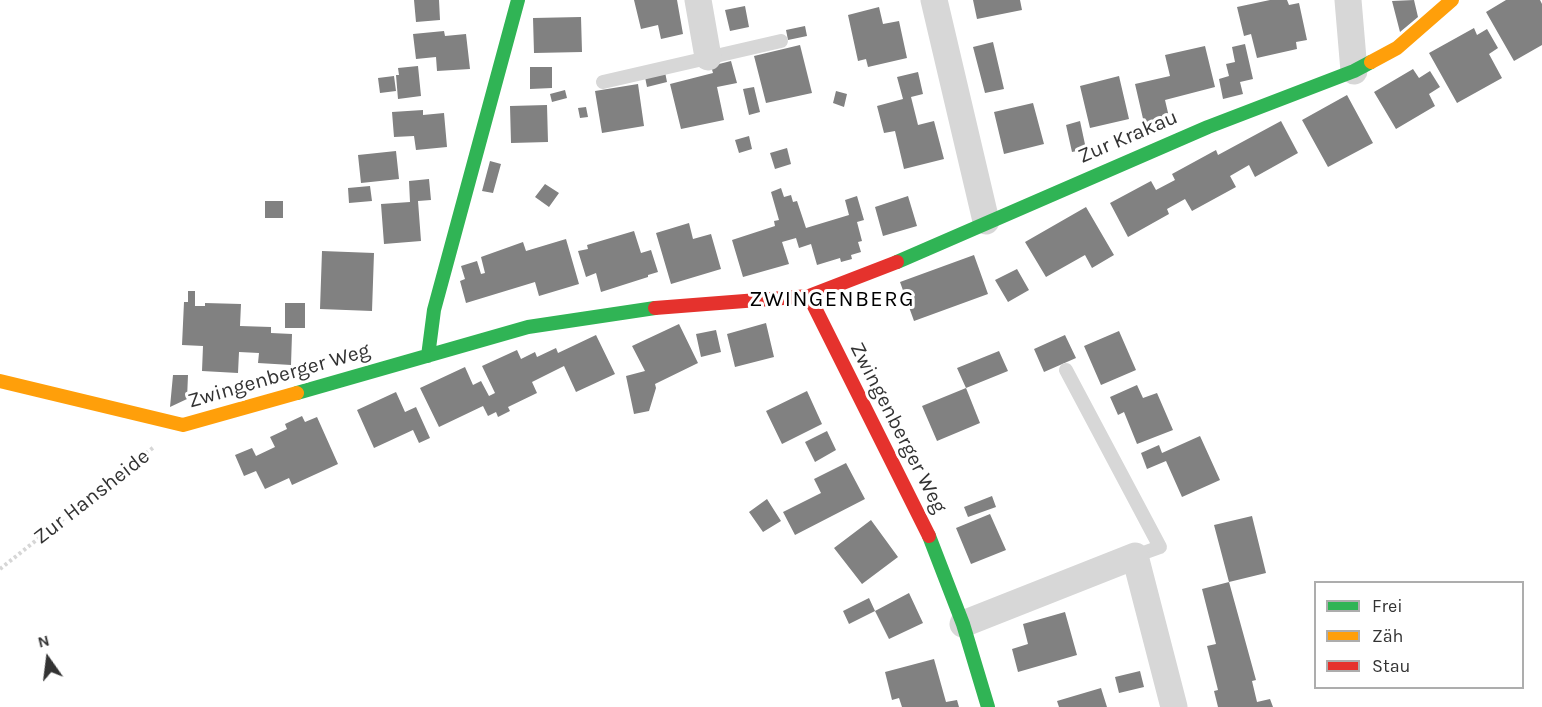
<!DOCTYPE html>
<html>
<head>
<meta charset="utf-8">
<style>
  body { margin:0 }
  #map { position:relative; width:1542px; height:707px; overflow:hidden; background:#fff; font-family:Karla,sans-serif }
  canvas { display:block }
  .legend { position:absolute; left:1314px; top:581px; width:210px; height:108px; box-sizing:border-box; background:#fff; border:2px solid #adadad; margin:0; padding:8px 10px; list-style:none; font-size:18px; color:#333 }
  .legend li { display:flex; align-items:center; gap:12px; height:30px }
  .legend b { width:30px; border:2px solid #adadad }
  .north { position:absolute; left:18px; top:629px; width:60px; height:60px; -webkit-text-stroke:4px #fff; paint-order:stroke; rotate:346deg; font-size:16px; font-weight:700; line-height:24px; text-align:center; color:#333 }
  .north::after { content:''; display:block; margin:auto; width:21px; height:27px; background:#333; clip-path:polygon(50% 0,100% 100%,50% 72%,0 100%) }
</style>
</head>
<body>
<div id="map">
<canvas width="1542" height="707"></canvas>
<ul class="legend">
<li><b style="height:8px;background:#30b455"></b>Frei</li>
<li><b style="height:8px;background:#ff9f0a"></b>Zäh</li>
<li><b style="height:8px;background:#e5322d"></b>Stau</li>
</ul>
<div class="north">N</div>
</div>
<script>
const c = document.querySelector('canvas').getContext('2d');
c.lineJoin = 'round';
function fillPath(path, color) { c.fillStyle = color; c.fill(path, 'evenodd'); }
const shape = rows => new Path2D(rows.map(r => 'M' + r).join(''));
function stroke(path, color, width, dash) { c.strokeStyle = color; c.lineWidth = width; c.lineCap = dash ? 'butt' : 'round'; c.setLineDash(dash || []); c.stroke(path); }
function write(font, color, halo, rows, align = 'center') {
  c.font = font + ' Karla,sans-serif'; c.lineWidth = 6; c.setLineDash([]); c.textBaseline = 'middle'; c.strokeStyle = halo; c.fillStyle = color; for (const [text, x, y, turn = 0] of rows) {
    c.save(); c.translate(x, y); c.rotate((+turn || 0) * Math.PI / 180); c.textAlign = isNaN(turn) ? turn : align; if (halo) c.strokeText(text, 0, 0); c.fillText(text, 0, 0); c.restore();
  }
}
const building = shape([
  [414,0,439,0,440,20,416,22],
  [634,0,677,0,683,34,661,39,658,25,641,29],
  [973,0,1020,0,1022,10,977,19],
  [1270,0,1287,0,1289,5,1299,3,1307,40,1296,42,1297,49,1257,58,1251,34,1244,36,1237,7],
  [1414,0,1418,17,1400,32,1392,1],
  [1506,0,1540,0,1542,4,1542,45,1514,61,1486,12],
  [745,6,749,27,730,31,725,10],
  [879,7,883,24,899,21,907,58,868,67,866,59,858,61,848,15],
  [581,17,582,52,534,53,533,18],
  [805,26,807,36,788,40,786,30],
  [1474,28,1477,35,1487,29,1498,48,1489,54,1502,78,1457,103,1429,53],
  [444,31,445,36,466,34,470,69,437,71,436,57,416,59,413,34],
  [993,42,1004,89,985,93,973,47],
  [1245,44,1253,79,1240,82,1243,94,1223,99,1219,79,1229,76,1226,64,1235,62,1232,47],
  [800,45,812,93,766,103,754,56],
  [1205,46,1215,87,1165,100,1169,117,1144,123,1135,84,1170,76,1165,55],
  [731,61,737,83,717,87,724,120,681,129,670,84,713,73,711,66],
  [418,66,421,96,398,99,396,75,399,75,398,68],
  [530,67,552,67,552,88,530,89],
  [1413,69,1419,78,1430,71,1440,87,1429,94,1435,106,1396,129,1374,92],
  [665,72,667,82,647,87,645,77],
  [918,72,923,94,911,97,918,125,934,121,944,159,904,169,895,131,884,133,877,106,903,99,897,77],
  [394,76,396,91,380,93,378,78],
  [1119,76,1129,119,1090,128,1080,86],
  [638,84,644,126,602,133,595,91],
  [754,87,760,112,749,115,743,89],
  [565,90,567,98,552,102,550,94],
  [836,91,847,94,844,107,833,103],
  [1347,95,1373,143,1328,167,1302,120],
  [1033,103,1044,144,1004,154,994,112],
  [547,105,548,142,511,143,510,106],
  [586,107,588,117,580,118,578,108],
  [423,110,423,115,444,113,447,147,416,150,414,136,394,137,392,112],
  [1080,121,1086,149,1072,152,1066,125],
  [1281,121,1298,153,1255,177,1249,165,1230,176,1236,187,1192,211,1185,199,1167,209,1169,214,1128,237,1110,203,1151,181,1156,190,1175,180,1172,174,1216,150,1218,155],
  [749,136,752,149,739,153,735,140],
  [787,148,791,164,775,169,770,153],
  [396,151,399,179,361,183,358,155],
  [490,161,501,164,493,193,482,191],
  [429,179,431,200,418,201,421,241,384,244,381,204,410,202,409,181],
  [545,184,559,193,549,207,535,197],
  [370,186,372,201,349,203,348,188],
  [781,188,784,197,791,195,793,202,797,201,806,228,849,215,845,200,857,196,864,220,857,222,862,241,858,242,861,252,851,255,852,259,841,262,840,258,817,265,811,244,799,248,796,238,782,242,789,264,743,277,732,240,775,226,774,221,779,220,771,192],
  [908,196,917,226,883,236,875,207],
  [265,201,283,201,283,218,265,218],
  [1086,207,1114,255,1092,268,1085,255,1046,277,1025,242],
  [689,223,693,239,711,234,721,269,671,284,656,233],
  [634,231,641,253,651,250,658,272,648,275,648,277,601,292,596,273,586,277,578,251,588,249,587,245],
  [566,239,579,284,539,296,535,282,466,303,460,281,465,279,461,266,477,261,481,274,485,273,481,257,523,242,526,251],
  [322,251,374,253,372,311,320,309],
  [974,255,988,294,914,321,900,282],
  [1017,269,1029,290,1008,302,995,280],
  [188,291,195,291,195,306,205,306,205,303,241,304,240,326,271,327,271,333,292,334,291,365,258,363,259,353,239,352,238,373,202,371,203,346,182,345,184,302,188,302],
  [285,303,305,303,305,328,285,328],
  [766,323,774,357,735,367,727,334],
  [679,324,698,363,655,384,656,388,649,411,634,414,626,376,645,371,632,346],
  [716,330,721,352,701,357,696,334],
  [1119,331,1136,370,1101,385,1084,346],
  [596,335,615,374,576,392,564,366,532,382,537,393,508,407,510,411,498,417,496,412,488,416,483,406,439,427,420,388,465,367,473,385,481,381,489,396,495,393,482,366,517,350,521,359,535,352,537,357,556,348,558,353],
  [1065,335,1076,358,1044,372,1034,349],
  [999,351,1008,371,966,388,957,368],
  [173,375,188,375,187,399,170,407],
  [1137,385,1143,398,1157,393,1173,430,1137,444,1124,412,1118,415,1110,397],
  [966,388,980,423,937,441,922,406],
  [807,391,822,424,782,444,766,411],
  [396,392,405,412,416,407,430,438,419,443,413,430,374,448,357,410],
  [302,416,305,422,317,417,338,464,292,485,289,478,265,489,256,471,244,476,235,455,252,448,256,456,275,447,270,437,287,429,285,424],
  [827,431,836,450,815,462,805,442],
  [1200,436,1220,480,1182,497,1166,461,1147,469,1141,453,1159,445,1162,453],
  [846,463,865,499,795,535,783,512,821,493,814,479],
  [992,496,996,507,968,517,964,507],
  [767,499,781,521,763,532,749,512],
  [990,514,1006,550,971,564,956,528],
  [1252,516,1266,573,1229,582,1214,525],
  [871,520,898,557,862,584,834,548],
  [1229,582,1256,680,1252,681,1257,702,1270,699,1273,707,1218,707,1214,691,1218,690,1207,646,1216,644,1202,589],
  [909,593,923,623,889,639,875,611],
  [869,598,875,611,849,624,843,611],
  [1065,612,1077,655,1018,672,1012,649,1028,644,1023,624],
  [934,659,946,702,957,700,959,707,902,707,899,698,892,700,885,672],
  [1140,671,1144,687,1119,693,1115,677],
  [1101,688,1107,707,1059,707,1057,701]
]);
const path = shape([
  [0,569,154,447]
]);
const lane = shape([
  [603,82,781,41],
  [1066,370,1160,547,1135,556]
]);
const street = shape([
  [698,0,708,57],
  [934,0,986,221],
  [1348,0,1354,71],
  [963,624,1135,556,1174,707]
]);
const fast = shape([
  [897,262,1208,127,1354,71,1371,62],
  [428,356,434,310,518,0],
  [297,393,528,327,655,308],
  [929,536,963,624,988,707]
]);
const slow = shape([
  [1371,62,1397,48,1452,0],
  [0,381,183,425,297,393]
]);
const jam = shape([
  [809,296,929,536],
  [655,308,809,296,897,262]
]);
const streetNames = [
  ["Zur Krakau",1128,137,-23],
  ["Zwingenberger Weg",279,376,-16],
  ["Zwingenberger Weg",898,428,63],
  ["Zur Hansheide",92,497,-38]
];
const neighbourhoodNames = [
  ["ZWINGENBERG",832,300]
];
fillPath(building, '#818181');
stroke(path, '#d6d6d6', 4, [3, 3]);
stroke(lane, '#d7d7d7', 14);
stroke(street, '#d7d7d7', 27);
stroke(fast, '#30b455', 14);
stroke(slow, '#ff9f0a', 14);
stroke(jam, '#e5322d', 14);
write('21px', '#333', '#fff', streetNames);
c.letterSpacing = '1.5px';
write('22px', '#000', '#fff', neighbourhoodNames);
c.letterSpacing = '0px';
</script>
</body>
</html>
